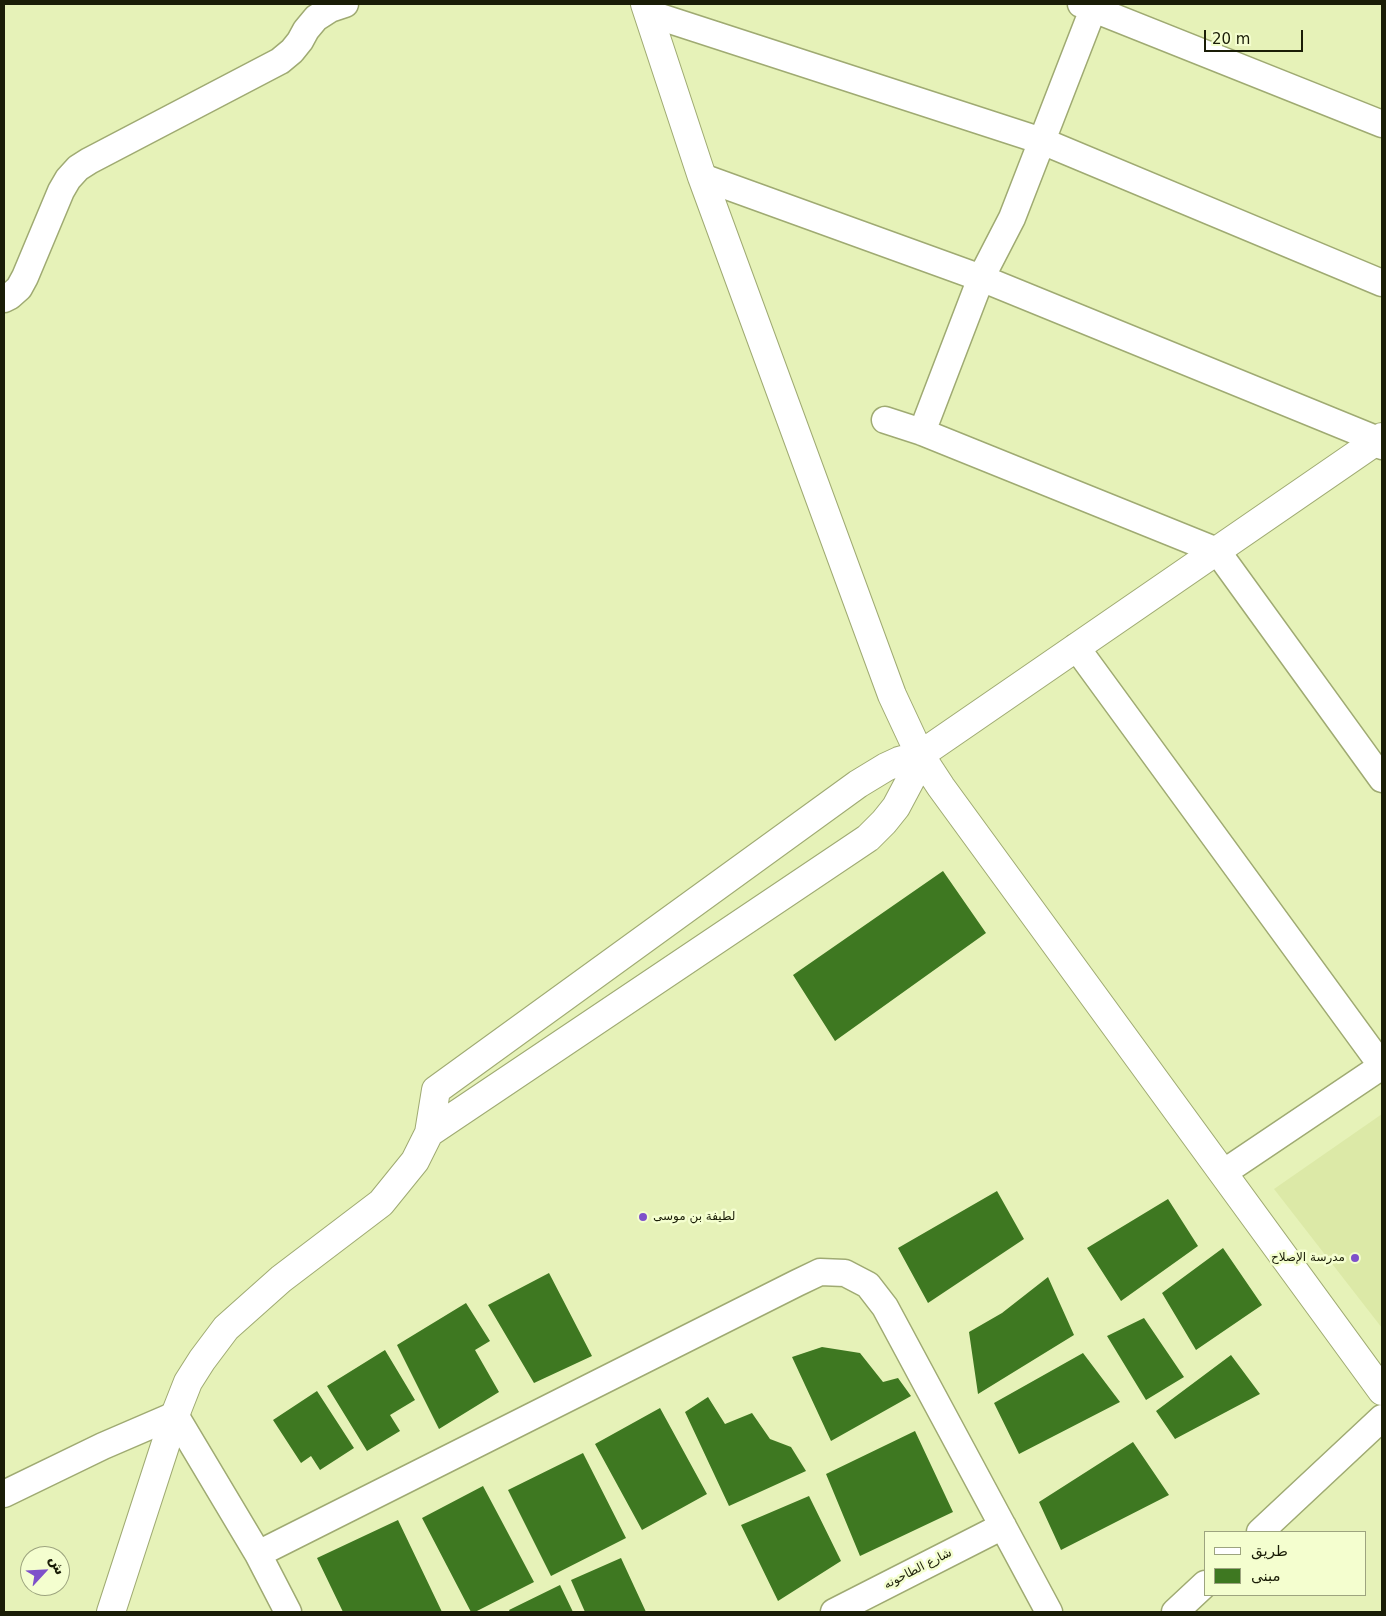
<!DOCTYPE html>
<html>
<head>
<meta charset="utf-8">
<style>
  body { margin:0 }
  #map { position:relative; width:1386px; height:1616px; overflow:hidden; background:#e6f2b8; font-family:"DejaVu Sans","Noto Naskh Arabic",sans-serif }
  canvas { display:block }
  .frame { position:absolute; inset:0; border:5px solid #1a1d07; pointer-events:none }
  .legend { position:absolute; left:1204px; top:1531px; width:162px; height:65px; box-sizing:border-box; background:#f4fecf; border:1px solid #9da47f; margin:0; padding:6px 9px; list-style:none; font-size:15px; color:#1a1d07 }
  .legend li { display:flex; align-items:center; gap:10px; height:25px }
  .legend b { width:25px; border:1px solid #9da47f }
  .north { position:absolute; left:20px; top:1546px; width:50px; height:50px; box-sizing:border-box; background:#f4fecf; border:1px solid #9da47f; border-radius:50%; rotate:65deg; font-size:14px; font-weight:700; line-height:20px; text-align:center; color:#1a1d07 }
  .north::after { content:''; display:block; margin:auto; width:18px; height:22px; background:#7e51ca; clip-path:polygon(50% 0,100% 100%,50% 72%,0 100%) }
  .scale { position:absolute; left:1204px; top:30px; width:99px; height:22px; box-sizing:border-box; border:2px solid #1a1d07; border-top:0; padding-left:6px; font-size:15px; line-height:18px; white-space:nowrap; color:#1a1d07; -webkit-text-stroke:4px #f4fecf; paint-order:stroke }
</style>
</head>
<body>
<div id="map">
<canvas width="1386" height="1616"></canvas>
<div class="frame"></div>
<ul class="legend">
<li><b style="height:6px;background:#fff"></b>طريق</li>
<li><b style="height:14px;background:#3e7821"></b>مبنى</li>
</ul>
<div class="north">ش</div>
<div class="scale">20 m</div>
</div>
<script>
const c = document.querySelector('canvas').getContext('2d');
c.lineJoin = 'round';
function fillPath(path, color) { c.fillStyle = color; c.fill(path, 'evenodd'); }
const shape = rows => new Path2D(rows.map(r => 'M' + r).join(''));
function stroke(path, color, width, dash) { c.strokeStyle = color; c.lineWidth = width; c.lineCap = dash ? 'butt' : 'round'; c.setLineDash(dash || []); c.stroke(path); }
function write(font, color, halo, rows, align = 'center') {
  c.font = font + ' "DejaVu Sans","Noto Naskh Arabic",sans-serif'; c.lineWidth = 5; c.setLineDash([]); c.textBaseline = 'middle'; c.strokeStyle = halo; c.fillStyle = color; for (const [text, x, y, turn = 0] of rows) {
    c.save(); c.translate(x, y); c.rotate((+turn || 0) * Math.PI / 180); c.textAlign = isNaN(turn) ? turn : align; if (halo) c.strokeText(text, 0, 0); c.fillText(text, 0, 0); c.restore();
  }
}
const built = shape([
  [1382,1114,1382,1328,1274,1189]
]);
const building = shape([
  [943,871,986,933,835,1041,793,975],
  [997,1191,1024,1239,928,1303,898,1248],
  [1168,1199,1198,1246,1121,1301,1087,1248],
  [1223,1248,1262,1305,1196,1350,1162,1293],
  [549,1273,592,1356,534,1383,488,1305],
  [1048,1277,1074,1335,978,1394,969,1332,1002,1313],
  [466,1303,490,1341,475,1350,499,1392,439,1429,397,1345],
  [1144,1318,1184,1377,1146,1400,1107,1336],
  [822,1347,860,1353,883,1382,898,1378,911,1396,831,1441,792,1357],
  [385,1350,415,1400,390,1415,400,1431,367,1451,327,1386],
  [1083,1353,1120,1402,1019,1454,994,1403],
  [1231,1355,1260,1394,1175,1439,1156,1411],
  [317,1391,354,1448,320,1470,311,1456,301,1463,273,1420],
  [708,1397,725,1424,752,1413,770,1439,791,1447,806,1471,729,1506,685,1412],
  [660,1408,707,1494,642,1530,595,1444],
  [915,1431,953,1512,860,1556,826,1474],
  [1133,1442,1169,1495,1061,1550,1039,1502],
  [583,1453,626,1538,551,1576,508,1490],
  [483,1486,534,1582,475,1612,471,1612,422,1518],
  [809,1496,841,1561,778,1601,741,1525],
  [398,1520,442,1612,343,1612,317,1558],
  [621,1558,646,1612,585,1612,571,1580],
  [560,1585,573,1612,510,1612,509,1610]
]);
const street = shape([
  [1081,4,1382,124],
  [648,13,1042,141,1382,283],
  [702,177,981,278,1378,440,1382,446],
  [4,299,10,296,19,288,25,277,61,191,68,179,78,168,89,161,280,61,292,51,300,41,306,30,316,18,330,9,345,4],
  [885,420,922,432,1217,551,1382,779],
  [922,432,981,278,1012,218,1095,4],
  [1076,647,1382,1066],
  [1223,1173,1382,1066],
  [4,1494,103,1446,175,1415,258,1554,288,1612],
  [1260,1532,1382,1418],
  [258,1554,797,1283,820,1272,845,1273,868,1285,885,1307,1049,1612],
  [834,1612,1003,1526],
  [1175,1612,1205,1584]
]);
const secondary = shape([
  [645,4,702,177,892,695,920,755,941,787,1382,1391],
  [429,1133,868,838,884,822,896,807,913,775,920,755],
  [111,1612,175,1415,188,1382,202,1360,226,1328,281,1279,381,1203,415,1161,429,1133,436,1090,858,784,886,767,899,761,920,755,1382,437]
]);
const markers = [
  [643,1217,5,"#7e51ca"],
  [1355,1258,5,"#7e51ca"]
];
const poiNames = [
  ["لطيفة بن موسى",653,1217],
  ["مدرسة الإصلاح",1345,1258,"right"]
];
const streetNames = [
  ["شارع الطاحونه",918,1569,-27]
];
fillPath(built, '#dce9a7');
fillPath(building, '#3e7821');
stroke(street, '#9faa72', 29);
stroke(secondary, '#9faa72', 30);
stroke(street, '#fff', 26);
stroke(secondary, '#fff', 28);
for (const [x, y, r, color] of markers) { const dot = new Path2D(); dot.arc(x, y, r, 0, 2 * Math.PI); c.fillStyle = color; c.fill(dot); stroke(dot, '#f4fecf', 2); }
write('12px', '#1a1d07', '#f4fecf', poiNames, 'left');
write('12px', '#1a1d07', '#f4fecf', streetNames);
</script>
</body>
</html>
